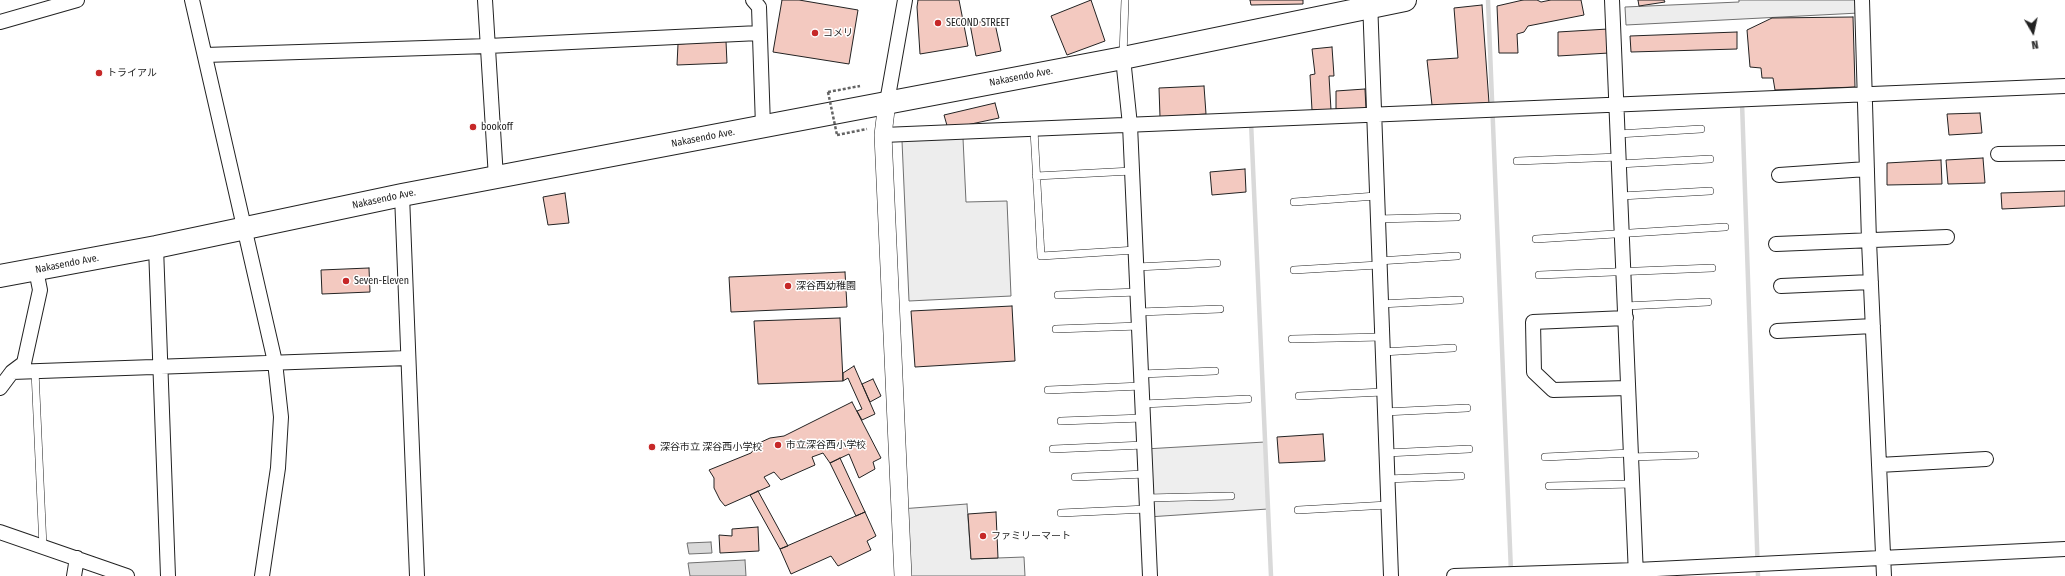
<!DOCTYPE html>
<html>
<head>
<meta charset="utf-8">
<style>
  body { margin:0 }
  #map { position:relative; width:2065px; height:576px; overflow:hidden; background:#fff; font-family:"Fira Sans Condensed",sans-serif }
  canvas { display:block }
  .north { position:absolute; left:2013px; top:12px; width:40px; height:40px; -webkit-text-stroke:3px #fff; paint-order:stroke; rotate:171deg; font-size:11px; font-weight:700; line-height:16px; text-align:center; color:#222 }
  .north::after { content:''; display:block; margin:auto; width:14px; height:18px; background:#222; clip-path:polygon(50% 0,100% 100%,50% 72%,0 100%) }
</style>
</head>
<body>
<div id="map">
<canvas width="2065" height="576"></canvas>
<div class="north">N</div>
</div>
<script>
const c = document.querySelector('canvas').getContext('2d');
c.lineJoin = 'round';
function fillPath(path, color) { c.fillStyle = color; c.fill(path, 'evenodd'); }
const shape = rows => new Path2D(rows.map(r => 'M' + r).join(''));
function stroke(path, color, width, dash) { c.strokeStyle = color; c.lineWidth = width; c.lineCap = dash ? 'butt' : 'round'; c.setLineDash(dash || []); c.stroke(path); }
function write(font, color, halo, rows, align = 'center') {
  c.font = font + ' "Fira Sans Condensed","Noto Sans JP",sans-serif'; c.lineWidth = 3; c.setLineDash([]); c.textBaseline = 'middle'; c.strokeStyle = halo; c.fillStyle = color; for (const [text, x, y, turn = 0] of rows) {
    c.save(); c.translate(x, y); c.rotate((+turn || 0) * Math.PI / 180); c.textAlign = isNaN(turn) ? turn : align; if (halo) c.strokeText(text, 0, 0); c.fillText(text, 0, 0); c.restore();
  }
}
const green = shape([
  [1265,442,1268,509,1148,517,1145,449,1265,442]
]);
const parking = shape([
  [1739,0,1858,0,1859,13,1626,25,1625,7,1739,2,1739,0],
  [963,138,966,202,1007,201,1011,296,909,301,902,141,963,138],
  [967,504,971,559,1024,557,1025,576,903,576,900,509,967,504]
]);
const water = shape([
  [711,542,712,553,689,554,687,543,711,542],
  [745,560,746,576,690,576,688,563,745,560]
]);
const stream = shape([
  [1488,0,1511,572],
  [1742,102,1758,576],
  [1251,122,1271,576]
]);
const building = shape([
  [782,0,799,0,858,10,849,64,773,52,782,0],
  [918,0,959,0,968,46,920,54,917,7,918,0],
  [1091,0,1105,41,1067,55,1051,16,1091,0],
  [1250,0,1303,0,1303,4,1251,5,1250,0],
  [1523,0,1537,0,1541,2,1551,0,1581,0,1584,15,1528,26,1524,32,1517,34,1518,53,1499,53,1497,6,1523,0],
  [1638,0,1664,0,1665,2,1639,6,1638,0],
  [1482,5,1489,103,1432,105,1427,60,1458,58,1454,8,1482,5],
  [1853,17,1855,87,1775,90,1773,78,1762,78,1761,68,1750,67,1747,30,1772,18,1853,17],
  [994,19,1001,51,976,56,970,24,994,19],
  [1608,29,1609,53,1558,56,1558,32,1608,29],
  [1737,32,1737,49,1631,52,1630,36,1737,32],
  [726,41,727,63,677,65,678,44,726,41],
  [1332,47,1334,76,1329,76,1331,110,1312,110,1310,75,1315,74,1312,49,1332,47],
  [1204,86,1206,114,1160,117,1159,88,1204,86],
  [1365,89,1366,109,1336,109,1336,91,1365,89],
  [995,103,999,118,948,129,944,115,995,103],
  [1980,113,1982,133,1949,135,1947,114,1980,113],
  [1983,158,1985,183,1948,184,1946,160,1983,158],
  [1941,160,1942,184,1887,185,1887,163,1941,160],
  [1245,169,1246,192,1212,195,1210,172,1245,169],
  [2065,191,2065,206,2002,209,2001,193,2065,191],
  [565,193,569,223,548,225,543,197,565,193],
  [369,268,370,292,322,294,321,270,369,268],
  [845,272,847,307,731,312,729,277,845,272],
  [1012,306,1015,361,915,367,911,311,1012,306],
  [840,318,843,381,758,384,754,321,840,318],
  [854,366,875,414,862,420,857,411,862,409,848,378,843,381,843,373,854,366],
  [873,379,881,396,870,402,862,384,873,379],
  [852,402,881,458,873,462,875,469,859,478,849,454,830,463,823,453,812,457,815,465,781,480,774,472,764,477,770,486,725,506,720,500,714,488,714,478,709,470,751,453,759,443,770,438,784,436,852,402],
  [1323,434,1325,461,1279,463,1277,437,1323,434],
  [840,458,865,512,856,516,830,463,840,458],
  [758,491,788,546,780,549,750,495,758,491],
  [865,512,876,536,867,541,871,550,838,566,831,556,791,574,780,549,865,512],
  [996,512,998,558,971,559,968,514,996,512],
  [758,527,759,551,720,553,719,535,732,536,732,529,758,527]
]);
const path = shape([
  [828,92,860,86],
  [837,135,867,129]
]);
const service = shape([
  [1123,56,1125,0],
  [1034,130,1041,256,1136,250],
  [1618,134,1701,129],
  [1517,161,1619,157],
  [1619,164,1710,159],
  [1036,176,1132,171],
  [1621,196,1710,191],
  [1294,202,1376,196],
  [1377,219,1457,217],
  [1536,239,1725,227],
  [1378,261,1457,256],
  [1137,267,1217,263],
  [1294,270,1378,265],
  [1539,275,1712,268],
  [1058,295,1138,292],
  [1380,304,1460,300],
  [1625,306,1708,302],
  [1139,312,1220,309],
  [1056,329,1139,326],
  [1292,339,1382,337],
  [1382,352,1453,348],
  [35,371,43,547],
  [1141,374,1215,371],
  [1048,390,1142,386],
  [1299,396,1383,392],
  [1143,404,1248,399],
  [1384,412,1467,408],
  [1061,421,1143,418],
  [1053,449,1144,445],
  [1386,453,1469,449],
  [1545,457,1631,453],
  [1631,457,1695,455],
  [1075,477,1146,474],
  [1387,479,1461,476],
  [1549,486,1632,484],
  [1147,498,1231,496],
  [1298,510,1388,505],
  [1061,513,1147,509]
]);
const minor = shape([
  [192,0,275,362,281,417,278,468,262,576],
  [485,0,496,178],
  [753,0,759,7,763,126],
  [1370,0,1391,576],
  [1612,0,1636,576],
  [1862,0,1869,241,1884,576],
  [0,22,77,0],
  [205,55,488,46,759,33],
  [1123,58,1130,125,1150,576],
  [887,102,905,0],
  [883,135,2065,86],
  [1998,154,2065,153],
  [1779,175,1867,169],
  [402,195,417,576],
  [1776,244,1947,237],
  [156,247,168,576],
  [1781,286,1871,282],
  [1626,318,1533,322,1534,372,1553,390,1628,388],
  [1777,331,1873,326],
  [12,372,408,358],
  [0,388,12,372,24,363,40,290,36,270],
  [1879,465,1986,459],
  [0,532,127,576],
  [74,576,77,558],
  [1454,576,1636,570,2065,549]
]);
const tertiary = shape([
  [887,102,883,135,903,576]
]);
const trunk = shape([
  [0,276,156,247,402,195,1123,58,1405,0]
]);
const pathBridge = shape([
  [828,92,837,135]
]);
const markers = [
  [938,23,4,"#c62828"],
  [815,33,4,"#c62828"],
  [99,73,4,"#c62828"],
  [473,127,4,"#c62828"],
  [346,281,4,"#c62828"],
  [788,286,4,"#c62828"],
  [778,445,4,"#c62828"],
  [652,447,4,"#c62828"],
  [983,536,4,"#c62828"]
];
const poiNames = [
  ["SECOND STREET",946,23],
  ["コメリ",823,33],
  ["トライアル",107,73],
  ["bookoff",481,127],
  ["Seven-Eleven",354,281],
  ["深谷西幼稚園",796,286],
  ["市立深谷西小学校",786,445],
  ["深谷市立 深谷西小学校",660,447],
  ["ファミリーマート",991,536]
];
const streetNames = [
  ["Nakasendo Ave.",1021,77,-11],
  ["Nakasendo Ave.",703,138,-11],
  ["Nakasendo Ave.",384,199,-12],
  ["Nakasendo Ave.",67,264,-11]
];
fillPath(green, '#eee');
stroke(green, '#6f6f6f', 1);
fillPath(parking, '#ededed');
stroke(parking, '#6f6f6f', 1);
fillPath(water, '#d9d9d9');
stroke(water, '#6f6f6f', 1);
stroke(stream, '#d9d9d9', 4.5);
fillPath(building, '#f3c9c0');
stroke(building, '#222', 1);
stroke(service, '#222', 8);
stroke(minor, '#222', 16);
stroke(tertiary, '#222', 18);
stroke(trunk, '#222', 24);
stroke(path, '#646464', 2.5, [3, 2]);
stroke(service, '#fff', 7);
stroke(minor, '#fff', 14);
stroke(tertiary, '#fff', 17);
stroke(trunk, '#fff', 22);
stroke(pathBridge, '#646464', 2.5, [3, 2]);
for (const [x, y, r, color] of markers) { const dot = new Path2D(); dot.arc(x, y, r, 0, 2 * Math.PI); c.fillStyle = color; c.fill(dot); stroke(dot, '#fff', 1.5); }
write('10px', '#222', '#fff', poiNames, 'left');
write('10px', '#222', '#fff', streetNames);
</script>
</body>
</html>
